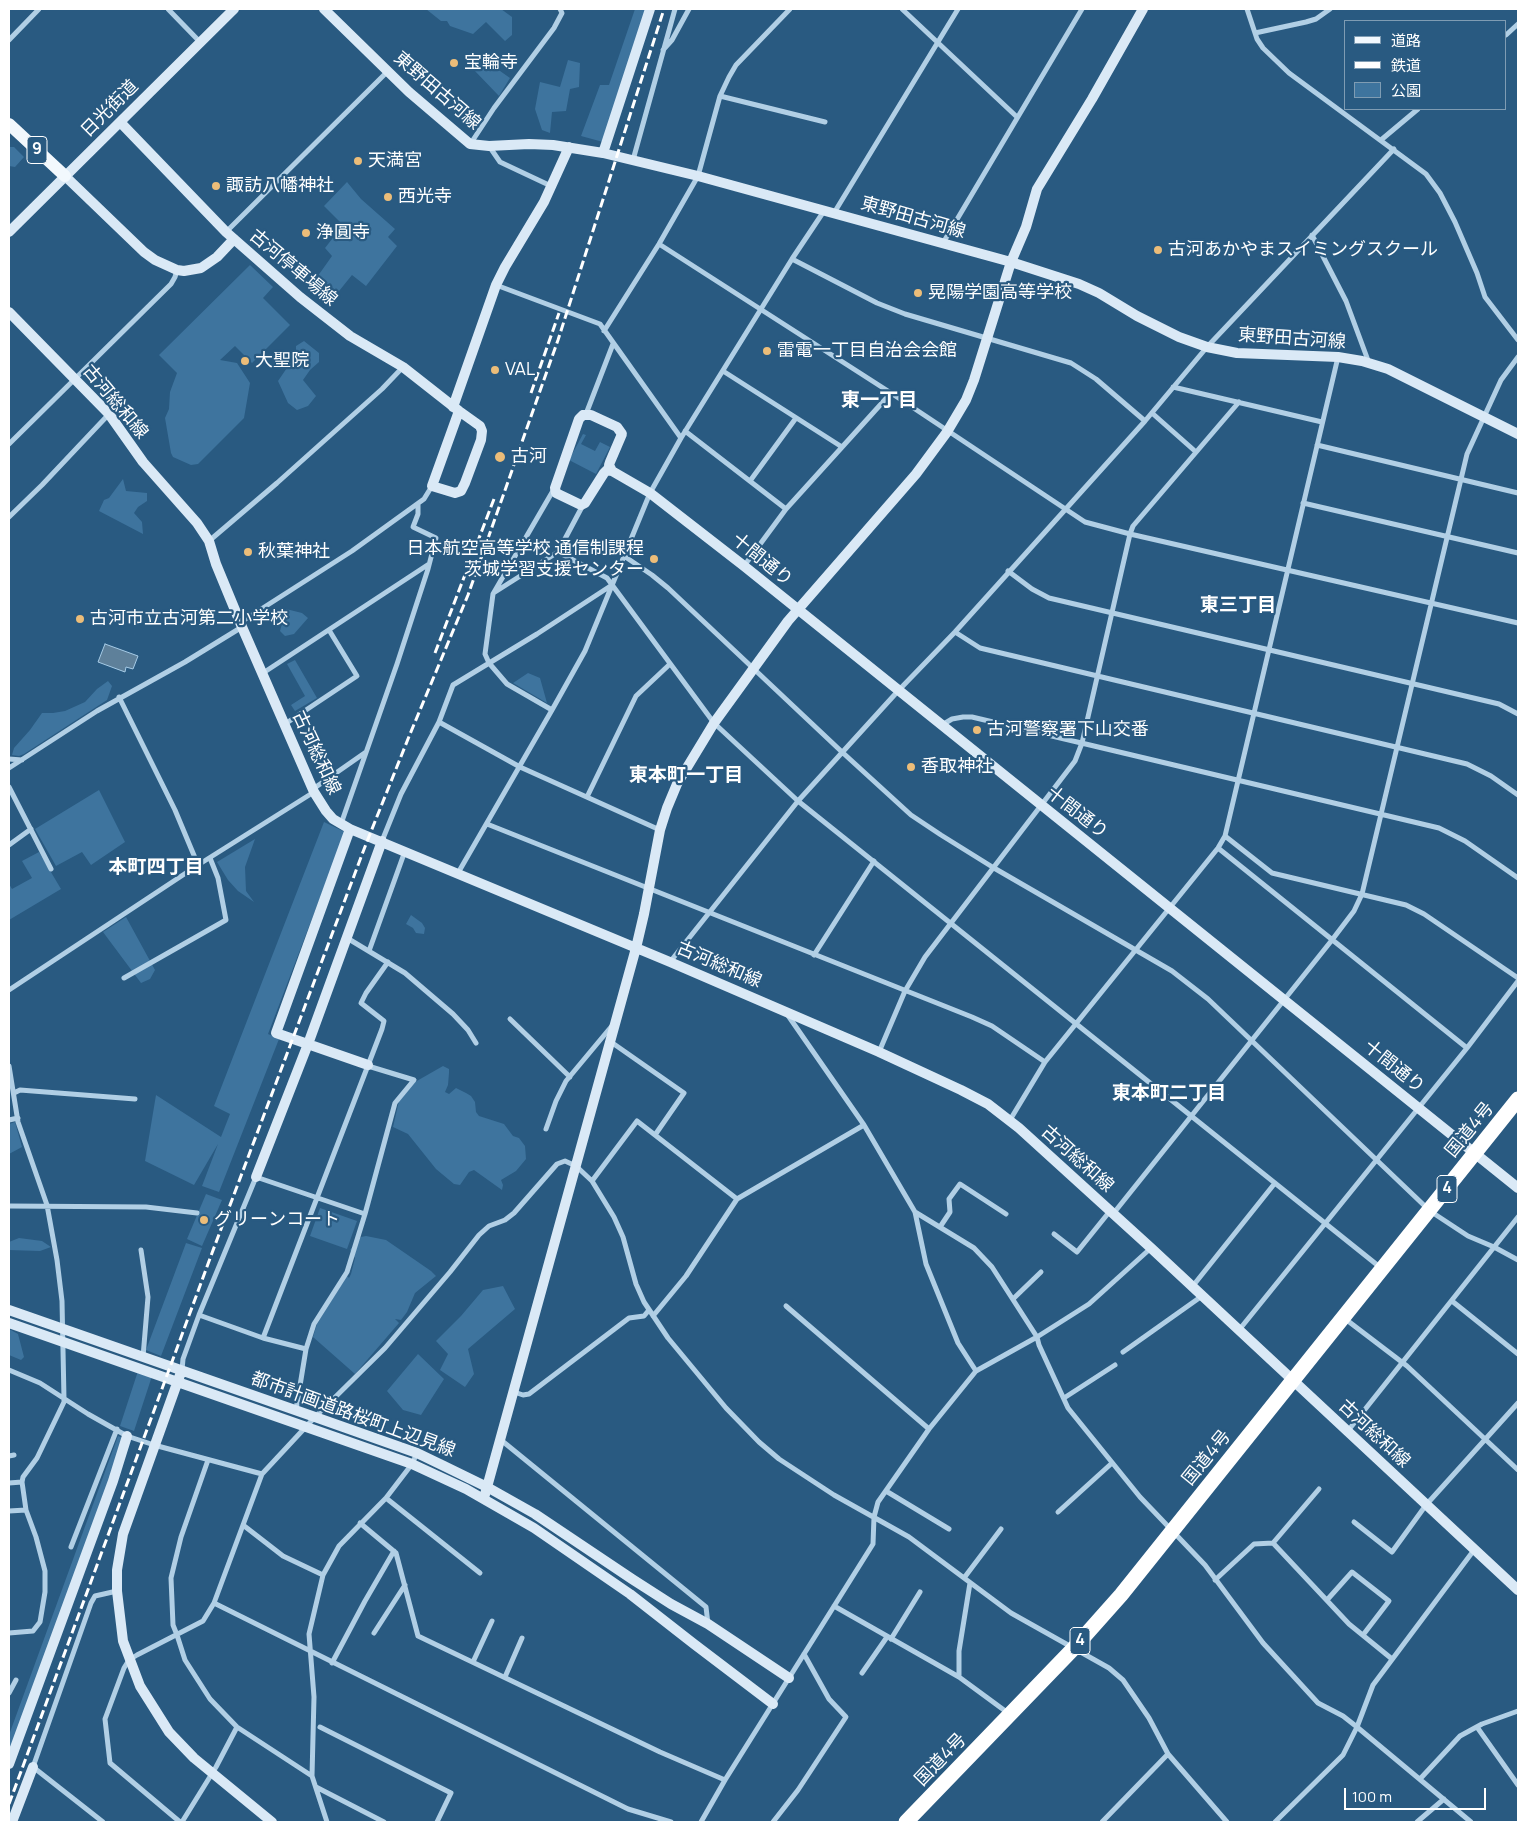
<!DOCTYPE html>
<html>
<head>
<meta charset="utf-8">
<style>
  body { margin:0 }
  #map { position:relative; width:1527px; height:1831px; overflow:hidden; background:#295a81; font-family:Manrope,"Noto Sans JP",sans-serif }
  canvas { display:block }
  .frame { position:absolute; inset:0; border:10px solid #fff; pointer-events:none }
  .legend { position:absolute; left:1344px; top:20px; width:162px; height:90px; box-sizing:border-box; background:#295a81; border:1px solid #7f9cb3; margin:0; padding:6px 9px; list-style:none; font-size:15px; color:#fff }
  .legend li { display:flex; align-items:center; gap:10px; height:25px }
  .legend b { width:25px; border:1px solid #7f9cb3 }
  .scale { position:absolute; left:1344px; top:1788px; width:142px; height:22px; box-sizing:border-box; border:2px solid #fff; border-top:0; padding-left:6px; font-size:15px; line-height:18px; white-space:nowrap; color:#fff; -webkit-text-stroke:4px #295a81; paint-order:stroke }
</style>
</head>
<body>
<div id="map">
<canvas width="1527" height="1831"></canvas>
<div class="frame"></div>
<ul class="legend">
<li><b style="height:6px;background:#f2f8fd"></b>道路</li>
<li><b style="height:6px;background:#fff"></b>鉄道</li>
<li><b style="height:14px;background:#3e749e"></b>公園</li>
</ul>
<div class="scale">100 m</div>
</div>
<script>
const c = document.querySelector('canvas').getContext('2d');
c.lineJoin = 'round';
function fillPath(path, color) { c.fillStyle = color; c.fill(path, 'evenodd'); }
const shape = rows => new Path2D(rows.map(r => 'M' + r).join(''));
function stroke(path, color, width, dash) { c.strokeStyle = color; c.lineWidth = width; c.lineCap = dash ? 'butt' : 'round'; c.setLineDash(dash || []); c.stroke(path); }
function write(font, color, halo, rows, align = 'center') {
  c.font = font + ' Manrope,"Noto Sans JP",sans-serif'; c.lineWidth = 4.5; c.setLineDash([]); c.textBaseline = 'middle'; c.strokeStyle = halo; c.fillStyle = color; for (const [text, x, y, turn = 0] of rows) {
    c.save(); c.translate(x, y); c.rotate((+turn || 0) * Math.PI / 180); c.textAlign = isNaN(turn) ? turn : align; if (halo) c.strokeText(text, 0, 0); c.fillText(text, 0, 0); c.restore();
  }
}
const green = shape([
  [426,9,501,9,512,17,512,35,505,41,486,22,473,34,450,26,447,21,441,21],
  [635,9,648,9,603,142,581,136,600,85,609,85],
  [483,59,510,78,499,96,474,70],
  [568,60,580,63,579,87,570,89,566,111,552,112,550,133,542,130,535,109,540,82,560,87],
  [9,147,14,147,24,157,15,167,9,166],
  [347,182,361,199,395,229,388,237,397,246,366,286,352,275,335,296,315,280,332,256,325,248,343,225,324,206],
  [250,265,273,287,263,298,290,325,252,363,235,346,220,360,237,363,250,383,244,418,198,464,191,465,173,457,171,453,165,418,169,409,170,392,177,373,159,355],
  [304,341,319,353,319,362,310,370,303,380,316,396,308,406,297,410,288,403,278,381,291,362,296,351,296,346],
  [583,434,586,435,581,444,595,451,600,442,610,447,596,474,569,460],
  [123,479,126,491,147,493,147,501,138,507,134,513,142,522,143,534,99,511,104,500,109,498],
  [286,609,302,613,308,618,294,634,285,636,280,631],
  [295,660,317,698,295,711,291,705,305,696,287,664],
  [528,673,540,678,547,703,513,683],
  [108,681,112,686,107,700,24,754,19,756,12,755,14,748,30,730,42,713,53,713,65,711,85,702,97,689],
  [99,790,125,842,91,865,82,852,56,866,35,829],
  [324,822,345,832,268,1034,279,1039,219,1192,202,1186,218,1144,194,1185,145,1161,156,1095,221,1137,230,1114,214,1106],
  [255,839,245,867,246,891,254,902,238,891,228,880,217,862],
  [39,852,61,889,9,920,9,884,12,889,32,878,22,861],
  [411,915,422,923,425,928,424,934,416,933,413,928,406,924],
  [126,917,155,970,150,979,141,983,103,932],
  [443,1066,449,1069,449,1073,448,1085,445,1092,449,1094,456,1088,466,1093,471,1096,475,1102,476,1112,479,1116,504,1124,513,1136,519,1138,525,1146,526,1159,516,1171,501,1180,503,1185,502,1190,474,1170,469,1172,460,1185,454,1184,436,1169,408,1134,393,1127,399,1101,415,1082],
  [15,1122,22,1147,9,1154,9,1124],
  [206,1194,222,1200,202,1246,187,1239],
  [320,1208,357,1221,347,1249,310,1236],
  [366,1236,386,1240,431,1271,436,1276,415,1293,407,1312,401,1320,395,1319,399,1323,355,1374,313,1337,317,1324,347,1276,349,1278,351,1274,355,1258,350,1250,361,1237],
  [19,1238,42,1241,51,1247,40,1251,9,1250,9,1242],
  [186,1243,202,1248,161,1356,146,1350],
  [503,1286,515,1309,468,1349,474,1374,465,1387,440,1370,448,1354,436,1341,461,1316,483,1290],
  [9,1329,18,1334,24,1357,21,1360,9,1355],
  [418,1354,444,1379,421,1415,403,1410,387,1391],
  [138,1371,152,1376,134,1431,120,1426],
  [118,1436,131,1441,9,1766,9,1735]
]);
const water = shape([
  [105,644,138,656,133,669,126,667,125,672,98,662,105,644]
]);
const street = shape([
  [168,9,200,42],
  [902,9,1017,117],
  [1247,9,1257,39,1263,48,1289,73,1426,174,1440,193,1455,222,1477,273,1485,297,1518,340],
  [1255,33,1306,22,1316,19,1330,9],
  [1506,35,1518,24],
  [9,40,39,9],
  [663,50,672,40,689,9],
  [720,96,825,122],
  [1381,140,1418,109],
  [471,143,494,108,554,28,562,13,560,9],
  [489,146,500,162,551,186],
  [633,160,675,9],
  [834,213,958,9],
  [226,232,388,71],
  [1312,235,1346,301,1369,363],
  [943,243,1082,9],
  [659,244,891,393,1085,522,1130,534,1518,623],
  [792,259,877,303,905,314,1071,363,1096,379,1145,421],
  [496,285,600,324,681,438],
  [604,331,659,244,698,176,720,96,729,77,736,65,790,9],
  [723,371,842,447],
  [1173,387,1322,422],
  [1152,413,1196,452],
  [586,414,613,344],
  [685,431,786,509],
  [9,444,171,284,175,277,177,270],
  [1317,445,1518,493],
  [750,481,796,418],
  [1303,503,1518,553],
  [9,517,42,485,109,414],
  [209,541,277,483,382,389,403,367],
  [558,552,607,578,714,723,798,801,1381,1268],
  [624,556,652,575,668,588,842,752,911,815,941,835,994,868,1172,971,1208,999,1430,1211,1468,1236,1494,1247,1518,1260],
  [744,566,786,509,891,393],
  [1008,571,1032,589,1049,598,1499,704,1518,714],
  [495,592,558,552,583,505],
  [241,622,352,551,424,499,432,486],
  [955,632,980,648,1467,764,1491,776,1518,795],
  [263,673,429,564],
  [119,697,175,810,198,865],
  [552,710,507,684,489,663,485,654,493,594,554,489],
  [439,722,520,767,660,830],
  [285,724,357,676,329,630],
  [942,725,952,719,963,717,972,717,1439,828,1465,841,1518,878],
  [9,759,22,760],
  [9,768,97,711,185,662,242,627],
  [9,787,51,869],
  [313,789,366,752],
  [587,797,636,696,670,664],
  [341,824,397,664,428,569,436,538,413,527,418,514,418,504],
  [487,824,972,1017,992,1026,1045,1062],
  [1225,836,1272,873,1406,905,1424,914,1518,978],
  [382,841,401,794,439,722,453,685,537,634,612,585],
  [9,845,31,829],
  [1218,848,1467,1048],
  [458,873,552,710,585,651,650,493,681,438,792,259,824,211],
  [347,938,405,973,453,1014,468,1030,476,1043],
  [369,951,405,851],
  [814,955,874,861],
  [670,962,798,801,898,691,955,632,1145,421,1207,347,1394,149],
  [124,978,226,920,218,878,210,858],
  [9,990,198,865,314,792],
  [787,1014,864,1125,915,1212,926,1264,958,1343,976,1371],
  [510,1019,570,1077],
  [611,1042,684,1093,655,1135],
  [879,1052,905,991,925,957,1075,761,1082,743,1130,534,1133,526,1239,402],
  [9,1066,18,1122,47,1205,57,1260,62,1301,64,1399,64,1402,37,1458,23,1477,22,1482,26,1510,36,1537,45,1571,45,1592,40,1622,33,1631,9,1633],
  [14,1093,20,1090,135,1099],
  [9,1120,18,1118],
  [1010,1120,1045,1062,1218,848,1225,836,1338,357],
  [546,1129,556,1101,566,1081,611,1027],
  [592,1181,637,1121,737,1199],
  [9,1206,146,1207,197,1213],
  [915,1212,974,1248,992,1267,1037,1337,1039,1345,1068,1408,1140,1497,1205,1565,1263,1643,1318,1703,1343,1716,1357,1727,1471,1822],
  [1113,1214,1332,940,1354,911,1362,894,1467,454,1501,380,1518,357],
  [940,1227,950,1212,949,1199,960,1184,1006,1214],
  [1054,1234,1077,1252,1110,1211],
  [141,1250,148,1297,143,1357],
  [1192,1287,1275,1183],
  [1013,1299,1041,1272],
  [1452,1301,1518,1354],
  [786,1306,929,1429],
  [199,1315,263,1338,306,1349],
  [653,1316,686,1276,737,1199,864,1125],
  [1344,1318,1407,1366,1518,1470],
  [1239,1330,1467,1048,1518,981],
  [263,1338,382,1029,384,1021,361,1003,366,993,388,962],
  [1123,1352,1202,1296],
  [9,1370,40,1383,88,1414,127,1436,154,1445,262,1474],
  [182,1370,183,1359,199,1315,256,1177,365,1214],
  [514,1392,523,1395,529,1394,629,1318,644,1316,649,1310],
  [1064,1398,1115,1365],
  [296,1410,306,1349,314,1324,347,1272,365,1214,395,1103,414,1080,368,1066],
  [1347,1432,1518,1217],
  [501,1440,706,1607,708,1624],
  [9,1456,14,1455],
  [208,1460,181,1537,171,1578,173,1625,177,1635,185,1660,210,1699,237,1727,312,1776],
  [9,1483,22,1482],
  [886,1491,949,1529],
  [386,1498,480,1573],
  [9,1511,26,1510],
  [1058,1512,1112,1463],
  [1354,1522,1392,1552,1426,1505,1518,1403],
  [360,1523,396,1553,418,1636,660,1752,725,1780],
  [243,1525,283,1556,323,1575],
  [1273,1543,1319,1489],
  [71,1547,117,1429],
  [964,1578,1001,1529],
  [1215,1580,1254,1544,1273,1543,1349,1624,1392,1659],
  [1327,1600,1352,1572,1389,1601,1363,1635],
  [834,1606,959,1677,1008,1713],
  [374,1633,405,1585],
  [891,1639,920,1592],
  [473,1662,492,1621],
  [332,1663,365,1601,394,1551],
  [862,1673,887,1637],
  [505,1677,522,1638],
  [959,1677,959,1651,970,1583],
  [9,1693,16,1680],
  [320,1727,451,1793,437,1822],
  [1477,1727,1518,1785],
  [1420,1779,1460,1736,1482,1724,1518,1711],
  [316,1787,384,1822],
  [103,1822,33,1767,91,1603,95,1596,117,1591],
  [180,1822,110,1763,105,1719,124,1668,129,1660,137,1655,203,1621,214,1603],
  [182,1822,216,1767,237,1727],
  [327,1822,312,1776,314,1697,309,1634,323,1575,339,1546,386,1498,412,1464,417,1453],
  [671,1822,628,1809,214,1603,262,1474,315,1417,385,1348,450,1272,479,1235,489,1226,505,1220,514,1213,557,1164,565,1161,576,1166,592,1181,614,1217,623,1237,636,1284,644,1302,668,1338,726,1408,759,1442,779,1459,834,1495,909,1537,1011,1613,1109,1668,1123,1680,1149,1718,1168,1754,1227,1822],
  [701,1822,725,1780,873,1544,874,1517,878,1502,929,1429,976,1371,1037,1337,1089,1304,1151,1248],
  [773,1822,798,1790,846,1717,829,1699,804,1654],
  [1102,1822,1168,1754],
  [1275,1822,1343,1755,1357,1727,1373,1685,1474,1550],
  [1417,1822,1444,1799]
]);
const secondary = shape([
  [324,9,409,92,470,144,489,146,529,144,553,145,603,153,698,176,1011,262,1079,284,1099,293,1137,316,1179,337,1207,347,1237,353,1338,357,1362,361,1388,369,1518,434],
  [120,122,226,232,300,297,350,336,403,367,459,411,480,426,482,431,481,440,465,483,461,491,455,493,432,486,459,411],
  [603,153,650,9],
  [65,176,144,252,155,260,177,270,184,271,201,268,217,257,234,239],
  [9,232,234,9],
  [9,312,109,414,143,462,197,523,209,541,216,564,242,627,314,792,326,811,333,819,350,829,670,962,879,1052,961,1090,988,1104,1019,1128,1151,1248,1518,1590],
  [453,407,496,285,505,267,544,202,569,147],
  [583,415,591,415,617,427,622,434,610,462,609,465,612,471,607,470,604,473,585,503,581,505,556,493,555,488,579,419,583,415],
  [612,471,650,493,744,566,1518,1188],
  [350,829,276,1033,368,1065],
  [256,1177,308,1044,382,841],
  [9,1310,315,1417,417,1453,444,1466,487,1487,535,1514,632,1579,671,1604,708,1624,789,1678],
  [9,1323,412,1464,466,1489,534,1528,630,1594,694,1644,773,1704],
  [180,1375,123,1534,117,1570,117,1591,123,1641,140,1686,169,1732,194,1758,272,1822],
  [484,1498,636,948,644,914,660,830,667,808,677,784,714,723,788,621,916,474,947,432,966,400,974,380,1011,262,1026,227,1037,189,1092,99,1143,9],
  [9,1764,113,1481,127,1436],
  [12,1822,33,1767]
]);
const primary = shape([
  [9,124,65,176]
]);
const highway = shape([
  [906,1822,1073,1649,1121,1595,1518,1099]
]);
const rail = shape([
  [531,393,559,313],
  [435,653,494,499],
  [9,1804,215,1245,366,844,410,734,468,595,558,340,664,9]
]);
const markers = [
  [454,63,5,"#ecbd79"],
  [358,161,5,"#ecbd79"],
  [216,186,5,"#ecbd79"],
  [388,197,5,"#ecbd79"],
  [306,233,5,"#ecbd79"],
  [1158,250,5,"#ecbd79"],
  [918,293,5,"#ecbd79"],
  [767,351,5,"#ecbd79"],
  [245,361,5,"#ecbd79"],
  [495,370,5,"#ecbd79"],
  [500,457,6,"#ecbd79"],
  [248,552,5,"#ecbd79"],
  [654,559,5,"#ecbd79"],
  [80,619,5,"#ecbd79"],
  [977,730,5,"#ecbd79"],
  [911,767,5,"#ecbd79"],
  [204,1220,5,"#ecbd79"]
];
const shields = [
  [37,150,20],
  [1447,1189,20],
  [1080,1641,20]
];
const shieldNames = [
  ["9",37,150],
  ["4",1447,1189],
  ["4",1080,1641]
];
const poiNames = [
  ["宝輪寺",464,63],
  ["天満宮",368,161],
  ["諏訪八幡神社",226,186],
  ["西光寺",398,197],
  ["浄圓寺",316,233],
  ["古河あかやまスイミングスクール",1168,250],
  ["晃陽学園高等学校",928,293],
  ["雷電一丁目自治会会館",777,351],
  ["大聖院",255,361],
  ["VAL",505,370],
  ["古河",511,457],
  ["日本航空高等学校 通信制課程",644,549,"right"],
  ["茨城学習支援センター",644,570,"right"],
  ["秋葉神社",258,552],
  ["古河市立古河第二小学校",90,619],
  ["古河警察署下山交番",987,730],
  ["香取神社",921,767],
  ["グリーンコート",214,1220]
];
const streetNames = [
  ["東野田古河線",437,91,41],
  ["日光街道",110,109,-45],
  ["東野田古河線",913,218,16],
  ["古河停車場線",293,268,40],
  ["東野田古河線",1292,339,4],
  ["古河総和線",115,402,50],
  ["十間通り",762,560,39],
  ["古河総和線",316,753,65],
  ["十間通り",1077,813,38],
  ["古河総和線",719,965,23],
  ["十間通り",1394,1067,39],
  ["国道4号",1470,1130,-51],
  ["古河総和線",1077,1159,42],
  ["都市計画道路桜町上辺見線",353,1415,20],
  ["古河総和線",1374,1434,43],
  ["国道4号",1207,1458,-51],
  ["国道4号",941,1760,-46]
];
const neighbourhoodNames = [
  ["東一丁目",879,401],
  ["東三丁目",1238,606],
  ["東本町一丁目",686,776],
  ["本町四丁目",156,868],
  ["東本町二丁目",1169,1094]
];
fillPath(green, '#3e749e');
fillPath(water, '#5e809a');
stroke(water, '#a6cbe6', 1);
stroke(street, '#b1cfe5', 5);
stroke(secondary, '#dae9f6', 10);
stroke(primary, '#f2f8fd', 12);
stroke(highway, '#fff', 15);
stroke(rail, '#fff', 3, [9, 4]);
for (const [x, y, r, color] of markers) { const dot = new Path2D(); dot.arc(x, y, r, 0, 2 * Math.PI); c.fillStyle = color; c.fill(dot); stroke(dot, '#295a81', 2); }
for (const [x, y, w] of shields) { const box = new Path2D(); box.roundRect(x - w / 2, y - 13.5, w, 27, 4); c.fillStyle = '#295a81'; c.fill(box); stroke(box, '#fff', 1); }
write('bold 16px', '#fff', null, shieldNames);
write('18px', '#fff', '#295a81', poiNames, 'left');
write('18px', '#fff', '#295a81', streetNames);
write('bold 19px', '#fff', '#295a81', neighbourhoodNames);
</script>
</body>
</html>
